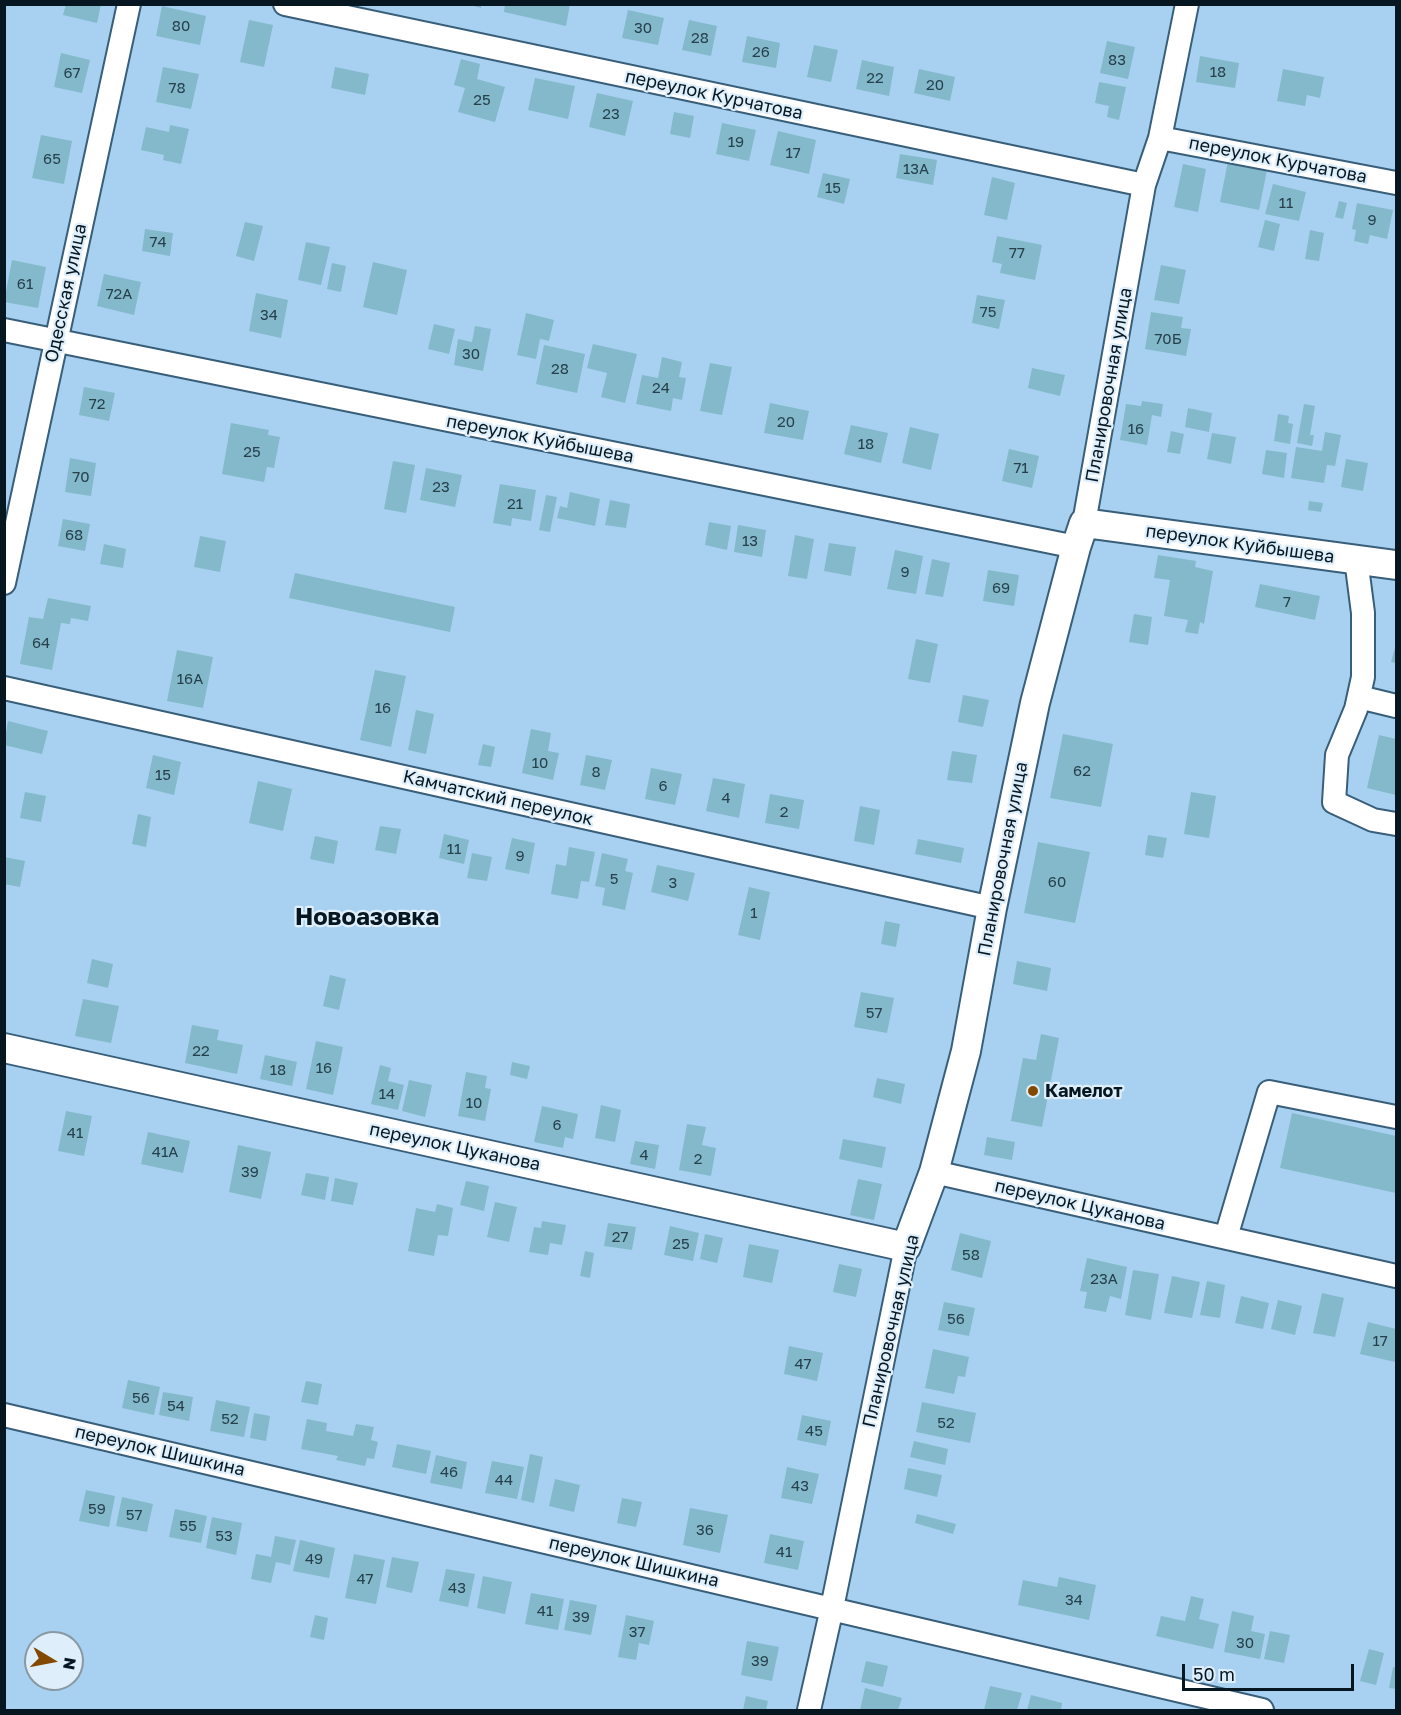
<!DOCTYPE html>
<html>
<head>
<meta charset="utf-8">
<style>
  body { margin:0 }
  #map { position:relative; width:1401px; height:1715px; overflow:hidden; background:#a8d1f1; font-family:"Golos Text",sans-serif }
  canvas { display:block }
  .frame { position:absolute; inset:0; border:6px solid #071722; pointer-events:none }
  .north { position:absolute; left:24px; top:1631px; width:60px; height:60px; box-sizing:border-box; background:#deeffb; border:2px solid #8899a4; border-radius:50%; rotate:100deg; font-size:16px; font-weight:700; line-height:24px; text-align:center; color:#071722 }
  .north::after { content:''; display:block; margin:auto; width:21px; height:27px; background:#844901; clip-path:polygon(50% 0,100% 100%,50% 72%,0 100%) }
  .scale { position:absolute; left:1182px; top:1664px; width:172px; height:27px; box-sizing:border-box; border:3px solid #071722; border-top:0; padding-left:8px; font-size:18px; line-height:21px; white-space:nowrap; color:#071722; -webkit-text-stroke:4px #deeffb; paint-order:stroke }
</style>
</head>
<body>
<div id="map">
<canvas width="1401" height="1715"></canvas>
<div class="frame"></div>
<div class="north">N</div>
<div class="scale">50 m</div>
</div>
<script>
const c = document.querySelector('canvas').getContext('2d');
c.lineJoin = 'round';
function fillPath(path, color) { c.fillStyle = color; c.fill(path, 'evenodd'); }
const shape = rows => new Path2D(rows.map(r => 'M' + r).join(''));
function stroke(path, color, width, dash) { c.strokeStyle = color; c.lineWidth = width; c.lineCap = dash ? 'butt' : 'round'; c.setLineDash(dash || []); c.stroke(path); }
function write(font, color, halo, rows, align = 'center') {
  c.font = font + ' "Golos Text",sans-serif'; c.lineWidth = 4.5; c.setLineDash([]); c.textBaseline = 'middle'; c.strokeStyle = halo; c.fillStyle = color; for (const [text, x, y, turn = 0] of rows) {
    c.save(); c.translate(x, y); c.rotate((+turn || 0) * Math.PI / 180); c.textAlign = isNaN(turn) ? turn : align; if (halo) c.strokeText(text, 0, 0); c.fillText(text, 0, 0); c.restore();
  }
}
const building = shape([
  [66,4,101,4,97,23,63,15],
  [466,4,481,4,481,8],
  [505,4,570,4,566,26,504,12],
  [162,6,206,16,200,45,156,36],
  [628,10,664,18,658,45,622,38],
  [249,20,273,25,264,67,240,62],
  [689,20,717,26,711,56,682,50],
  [747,36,780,43,776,68,742,62],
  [1107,41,1135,47,1128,79,1100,73],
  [814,45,838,50,831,82,807,77],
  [61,53,90,60,82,93,54,87],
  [1200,56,1239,63,1235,88,1196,82],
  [461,59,480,64,477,79,505,87,495,122,458,112,465,88,454,85],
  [862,60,894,67,889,96,856,89],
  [163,67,199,74,191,109,156,102],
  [335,67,369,74,365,95,331,88],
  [919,69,955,77,950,101,914,93],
  [1283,69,1324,77,1320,98,1307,95,1305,106,1277,101],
  [535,78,575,86,568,119,528,110],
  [1099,82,1126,87,1119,120,1107,117,1109,106,1095,103],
  [597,93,633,101,625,136,589,127],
  [674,112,694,116,690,138,670,134],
  [722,123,756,130,749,161,716,154],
  [170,125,189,129,181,164,163,160,164,155,141,150,146,127,169,132],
  [778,131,816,140,809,174,770,165],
  [41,135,72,141,64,184,32,178],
  [900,154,937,160,933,185,896,178],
  [1228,161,1267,170,1259,210,1220,202],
  [1183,164,1206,169,1198,212,1174,207],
  [823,173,850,179,844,204,817,197],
  [992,177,1015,183,1007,220,984,215],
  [1273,184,1306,192,1299,221,1265,214],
  [1339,201,1347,203,1343,219,1335,217],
  [1357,203,1393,210,1387,239,1370,235,1368,244,1354,241,1356,230,1352,229],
  [1265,220,1280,224,1274,251,1258,247],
  [245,222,263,226,254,261,236,256],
  [145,229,173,233,170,256,142,251],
  [1310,230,1324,233,1319,261,1305,259],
  [997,236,1042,245,1035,280,1000,273,1002,264,992,262],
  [306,242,330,247,321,285,298,280],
  [12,260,46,267,38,308,4,302],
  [373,262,407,270,397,315,363,307],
  [332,263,346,266,341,292,327,289],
  [1161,265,1186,270,1179,304,1154,300],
  [104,274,141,282,134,315,97,306],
  [256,293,288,300,281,338,249,331],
  [977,295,1005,300,999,329,972,323],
  [1151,312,1183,317,1181,328,1191,329,1186,356,1145,349],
  [526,313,554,320,549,341,540,339,536,359,517,355],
  [434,324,455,329,449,354,428,349],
  [475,326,491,329,483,371,454,365,458,339,472,342],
  [593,344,637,354,625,403,601,397,607,373,587,368],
  [544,345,585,354,577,393,536,384],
  [662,357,682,362,679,377,686,378,682,400,673,398,671,411,636,404,642,375,658,378],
  [710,363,732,367,722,415,700,411],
  [1032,368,1065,375,1060,396,1028,388],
  [84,387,115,393,109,421,79,415],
  [1142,401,1163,404,1161,417,1152,415,1147,445,1120,440,1126,404,1141,406],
  [770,403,809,411,803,440,764,433],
  [1304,404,1315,406,1310,435,1314,435,1312,446,1297,443],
  [1188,408,1212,413,1209,432,1185,427],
  [1278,414,1289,416,1288,423,1293,424,1290,444,1274,441],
  [231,423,269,430,268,435,280,437,274,468,267,467,264,482,222,474],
  [851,425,888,433,881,463,844,454],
  [910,427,939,434,931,470,902,463],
  [1171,431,1184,434,1180,454,1167,452],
  [1325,432,1341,435,1335,466,1327,465,1324,483,1291,478,1296,447,1322,451],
  [1212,433,1236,437,1231,464,1207,459],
  [1009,449,1039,456,1032,488,1002,481],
  [1266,450,1287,453,1284,478,1262,474],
  [70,458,96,463,91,496,65,492],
  [1346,459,1368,463,1363,491,1341,487],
  [393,461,415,465,406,513,384,509],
  [426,468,462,475,455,507,420,500],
  [500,484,536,490,531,521,512,518,511,526,493,523],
  [570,492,600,499,595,526,557,518,560,506,567,508],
  [546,495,557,497,550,532,539,530],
  [610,500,630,504,626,528,605,525],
  [1309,501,1323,503,1321,512,1308,510],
  [63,519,90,524,85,551,58,546],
  [709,522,731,526,727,550,705,545],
  [738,525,766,530,762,557,734,552],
  [795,535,814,539,807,579,788,576],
  [200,536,226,541,220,572,194,567],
  [829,543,856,547,851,576,824,571],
  [104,544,126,549,123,568,100,564],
  [895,550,923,556,916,594,887,589],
  [1158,555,1196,561,1195,567,1213,571,1204,624,1200,622,1198,634,1185,632,1188,620,1164,616,1170,580,1154,578],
  [932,559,950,563,943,597,925,594],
  [988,570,1019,575,1014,606,983,601],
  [295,573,455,607,450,632,289,598],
  [1260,584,1320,596,1315,620,1255,607],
  [48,598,91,606,88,621,71,618,70,624,61,623,52,670,20,664,29,617,43,619],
  [1134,614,1152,617,1148,645,1129,642],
  [916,639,938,644,930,683,908,679],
  [1396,644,1396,663,1391,662],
  [177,650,213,657,203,708,167,701],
  [375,670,406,676,391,747,360,740],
  [963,695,989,700,983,727,958,722],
  [416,710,434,714,426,754,408,750],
  [8,721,48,731,42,754,4,745],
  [531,729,551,733,548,751,559,753,553,780,522,773],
  [1063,734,1113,744,1101,807,1050,798],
  [1379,735,1396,739,1396,795,1367,788],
  [483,744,495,747,491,767,478,765],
  [952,751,977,755,972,783,947,780],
  [153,755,181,762,174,795,146,788],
  [586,755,612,760,605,790,580,785],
  [651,768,682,774,675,805,645,799],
  [713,778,745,784,739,818,706,811],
  [258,781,292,789,283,831,249,823],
  [25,792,46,796,41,822,20,818],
  [1191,792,1216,796,1209,838,1184,834],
  [770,794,804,800,799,829,765,823],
  [860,806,880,810,874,845,854,841],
  [138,814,151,817,146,847,132,844],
  [380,826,401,829,396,854,375,850],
  [444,834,469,840,464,864,439,858],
  [1148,835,1167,838,1163,858,1145,855],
  [315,836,338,841,334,864,310,859],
  [512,838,535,843,529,874,505,869],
  [918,839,964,848,961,863,915,854],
  [1038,842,1090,852,1075,923,1024,913],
  [569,847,595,852,589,882,581,881,578,899,551,894,556,864,566,866],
  [472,853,492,857,487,881,467,878],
  [602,853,628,859,625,871,633,873,625,910,602,905,605,888,595,886],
  [4,857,25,861,20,887,4,884],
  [657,865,695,873,688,901,651,892],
  [749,887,770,892,760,940,738,935],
  [885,921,900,924,896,947,881,944],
  [92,959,113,964,108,988,87,983],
  [1017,961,1051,968,1047,991,1013,984],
  [330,975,346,979,339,1010,323,1006],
  [861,992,894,998,887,1033,854,1027],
  [83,999,119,1006,111,1043,75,1036],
  [192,1025,219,1030,217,1040,243,1045,237,1074,185,1063],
  [1041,1034,1059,1038,1042,1127,1011,1121,1023,1058,1036,1060],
  [316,1041,343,1047,333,1095,306,1089],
  [265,1055,297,1062,292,1086,260,1079],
  [512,1062,530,1066,527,1079,510,1075],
  [380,1065,391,1068,388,1081,404,1085,398,1110,371,1104],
  [466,1072,487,1076,485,1088,491,1089,485,1121,458,1116],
  [877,1078,905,1084,901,1104,873,1097],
  [409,1080,432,1085,425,1117,402,1111],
  [601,1105,621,1110,615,1142,595,1138],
  [542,1106,578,1114,573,1139,565,1137,563,1148,534,1142],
  [66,1111,92,1116,84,1156,58,1151],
  [1292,1113,1396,1136,1396,1193,1280,1168],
  [687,1124,706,1127,702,1145,716,1148,711,1176,679,1170],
  [148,1132,190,1141,183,1173,141,1164],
  [987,1137,1015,1142,1012,1160,984,1155],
  [843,1139,886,1147,882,1168,839,1159],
  [635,1141,659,1145,655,1169,630,1164],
  [238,1145,271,1152,261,1199,229,1192],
  [306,1173,329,1177,325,1200,301,1195],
  [335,1178,358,1183,353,1205,331,1201],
  [858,1179,882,1184,874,1220,850,1215],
  [466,1181,489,1186,484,1211,460,1205],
  [495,1202,517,1207,509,1242,487,1237],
  [437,1204,453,1208,448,1236,438,1235,434,1256,408,1251,416,1208,435,1212],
  [542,1221,566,1225,562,1245,550,1243,548,1255,529,1252,534,1227,541,1228],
  [608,1223,636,1227,632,1250,604,1246],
  [670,1226,699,1233,693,1261,664,1255],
  [960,1233,991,1241,982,1278,951,1270],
  [705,1234,723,1238,717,1263,700,1259],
  [749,1244,779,1250,772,1283,743,1277],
  [585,1251,594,1253,590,1278,580,1276],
  [1087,1258,1127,1267,1121,1299,1110,1296,1106,1312,1084,1308,1087,1292,1080,1291],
  [839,1264,862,1269,856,1297,833,1292],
  [1133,1270,1159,1274,1151,1320,1125,1315],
  [1172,1276,1200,1282,1192,1318,1164,1313],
  [1207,1281,1225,1285,1220,1318,1200,1315],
  [1322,1293,1344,1298,1335,1337,1313,1333],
  [1241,1296,1269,1303,1263,1329,1235,1323],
  [1278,1300,1302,1306,1295,1335,1271,1329],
  [944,1302,975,1308,969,1336,938,1330],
  [1368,1322,1396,1329,1395,1362,1360,1354],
  [789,1346,823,1353,817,1381,784,1374],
  [933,1349,969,1357,965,1377,958,1376,954,1394,925,1388],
  [128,1380,160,1387,154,1415,122,1408],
  [306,1381,322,1384,318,1405,301,1402],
  [163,1392,193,1397,189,1421,159,1415],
  [216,1400,250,1407,244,1437,210,1431],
  [922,1402,976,1413,970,1443,916,1432],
  [254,1413,270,1416,266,1441,250,1438],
  [802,1415,831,1421,826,1446,797,1440],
  [307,1419,327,1423,326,1431,353,1436,356,1424,374,1427,371,1440,378,1442,374,1459,367,1458,365,1466,336,1460,338,1456,301,1449],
  [914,1441,948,1449,945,1465,910,1457],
  [397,1444,431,1451,426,1474,392,1467],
  [530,1454,543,1457,534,1503,521,1500],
  [436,1455,467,1462,462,1489,430,1483],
  [492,1461,524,1467,517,1499,485,1493],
  [787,1467,819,1474,812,1504,781,1498],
  [908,1468,942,1475,937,1497,904,1489],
  [555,1479,580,1485,574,1512,549,1506],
  [86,1490,115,1496,109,1527,79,1521],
  [122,1497,153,1504,147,1532,116,1526],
  [622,1498,642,1502,636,1527,617,1523],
  [690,1508,728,1515,720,1553,683,1545],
  [175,1509,207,1516,201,1543,169,1537],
  [917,1514,956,1524,953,1534,915,1523],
  [212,1517,242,1523,236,1555,206,1548],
  [770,1534,804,1541,798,1570,764,1563],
  [275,1536,296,1540,290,1565,276,1562,271,1583,251,1579,256,1554,271,1557],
  [300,1540,335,1548,329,1578,293,1571],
  [354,1554,385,1560,376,1604,345,1598],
  [392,1557,419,1562,412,1593,386,1587],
  [446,1569,475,1574,468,1607,439,1601],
  [483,1576,512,1582,505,1614,477,1608],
  [1059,1577,1096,1585,1089,1620,1018,1605,1023,1580,1057,1587],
  [531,1593,564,1599,558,1630,525,1624],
  [1191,1596,1204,1599,1199,1619,1219,1624,1213,1649,1156,1636,1161,1616,1185,1621],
  [570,1600,597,1605,591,1635,564,1630],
  [1232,1611,1254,1616,1251,1631,1265,1634,1260,1659,1224,1652],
  [315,1615,328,1618,324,1640,310,1637],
  [626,1615,654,1621,649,1645,639,1643,636,1660,618,1657],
  [1270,1631,1290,1635,1284,1663,1264,1659],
  [747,1641,779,1647,772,1681,741,1675],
  [1369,1649,1384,1653,1376,1685,1360,1681],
  [866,1661,888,1666,883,1687,861,1682],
  [1393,1667,1396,1668,1396,1689,1389,1688],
  [990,1686,1022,1693,1017,1710,984,1710],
  [865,1688,902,1698,898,1710,860,1710],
  [1031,1695,1062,1703,1061,1710,1027,1710],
  [746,1696,768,1701,766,1710,743,1710]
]);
const minor = shape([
  [285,4,1144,185],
  [1160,138,1396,183],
  [4,330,1076,547],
  [1084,523,1144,185,1160,138,1187,4],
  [1356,559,1363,613,1363,677,1356,709,1337,755,1334,802,1373,820,1396,824],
  [4,583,129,4],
  [4,688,992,908],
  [1359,697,1396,706],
  [934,1172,1396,1276],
  [1226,1237,1269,1092,1396,1117],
  [4,1415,1262,1710],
  [809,1710,832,1608,906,1247]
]);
const major = shape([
  [4,1048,906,1247,934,1172,966,1051,992,908,1035,703,1076,547,1084,523,1396,565]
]);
const markers = [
  [1033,1091,6,"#844901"]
];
const numberNames = [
  ["80",181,26],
  ["30",643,28],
  ["28",700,38],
  ["26",761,52],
  ["83",1117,60],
  ["18",1218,72],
  ["67",72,73],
  ["22",875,78],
  ["20",935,85],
  ["78",177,88],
  ["25",482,100],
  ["23",611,114],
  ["19",736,142],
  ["17",793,153],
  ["65",52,159],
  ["13А",916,169],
  ["15",833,188],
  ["11",1286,203],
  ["9",1372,220],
  ["74",158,242],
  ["77",1017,253],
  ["61",25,284],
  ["72А",119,294],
  ["75",988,312],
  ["34",269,315],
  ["70Б",1168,339],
  ["30",471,354],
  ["28",560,369],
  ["24",661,388],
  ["72",97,404],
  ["20",786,422],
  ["16",1136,429],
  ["18",866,444],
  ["25",252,452],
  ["71",1021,468],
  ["70",81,477],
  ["23",441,487],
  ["21",515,504],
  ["68",74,535],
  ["13",750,541],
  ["9",905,572],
  ["69",1001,588],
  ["7",1287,602],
  ["64",41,643],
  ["16А",190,679],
  ["16",383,708],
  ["10",540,763],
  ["62",1082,771],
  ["8",596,772],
  ["15",163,775],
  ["6",663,786],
  ["4",726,798],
  ["2",784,812],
  ["11",454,849],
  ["9",520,856],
  ["5",614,879],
  ["60",1057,882],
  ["3",673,883],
  ["1",754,913],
  ["57",874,1013],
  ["22",201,1051],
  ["16",324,1068],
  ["18",278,1070],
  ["14",387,1094],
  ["10",474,1103],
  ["6",557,1125],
  ["41",75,1133],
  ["41А",165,1152],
  ["4",644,1155],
  ["2",698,1159],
  ["39",250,1172],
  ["27",620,1237],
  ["25",681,1244],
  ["58",971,1255],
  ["23А",1104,1279],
  ["56",956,1319],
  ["17",1380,1341],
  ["47",803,1364],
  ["56",141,1398],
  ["54",176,1406],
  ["52",230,1419],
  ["52",946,1423],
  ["45",814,1431],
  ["46",449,1472],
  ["44",504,1480],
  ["43",800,1486],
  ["59",97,1509],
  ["57",134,1515],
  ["55",188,1526],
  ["36",705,1530],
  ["53",224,1536],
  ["41",784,1552],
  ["49",314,1559],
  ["47",365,1579],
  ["43",457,1588],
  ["34",1074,1600],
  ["41",545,1611],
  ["39",581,1617],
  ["37",637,1632],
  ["30",1245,1643],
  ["39",760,1661]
];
const streetNames = [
  ["переулок Курчатова",714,95,12],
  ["переулок Курчатова",1278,160,11],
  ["Одесская улица",66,293,-78],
  ["Планировочная улица",1109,385,-80],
  ["переулок Куйбышева",540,439,11],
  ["переулок Куйбышева",1240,544,8],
  ["Камчатский переулок",498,798,13],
  ["Планировочная улица",1003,859,-79],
  ["переулок Цуканова",455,1147,12],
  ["переулок Цуканова",1080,1205,13],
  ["Планировочная улица",891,1331,-77],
  ["переулок Шишкина",160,1451,13],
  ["переулок Шишкина",634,1562,13]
];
const poiNames = [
  ["Камелот",1045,1091]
];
const districtNames = [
  ["Новоазовка",367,917]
];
fillPath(building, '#83b9cb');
stroke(minor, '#385e79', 26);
stroke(major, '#385e79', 32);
stroke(minor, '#fff', 22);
stroke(major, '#fff', 28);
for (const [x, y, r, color] of markers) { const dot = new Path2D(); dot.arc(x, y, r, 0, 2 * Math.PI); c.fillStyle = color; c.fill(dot); stroke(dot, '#deeffb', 2); }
write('15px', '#26404c', null, numberNames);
write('18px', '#071722', '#deeffb', streetNames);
write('bold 18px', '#071722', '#deeffb', poiNames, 'left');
write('bold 24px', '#071722', '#deeffb', districtNames);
</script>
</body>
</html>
